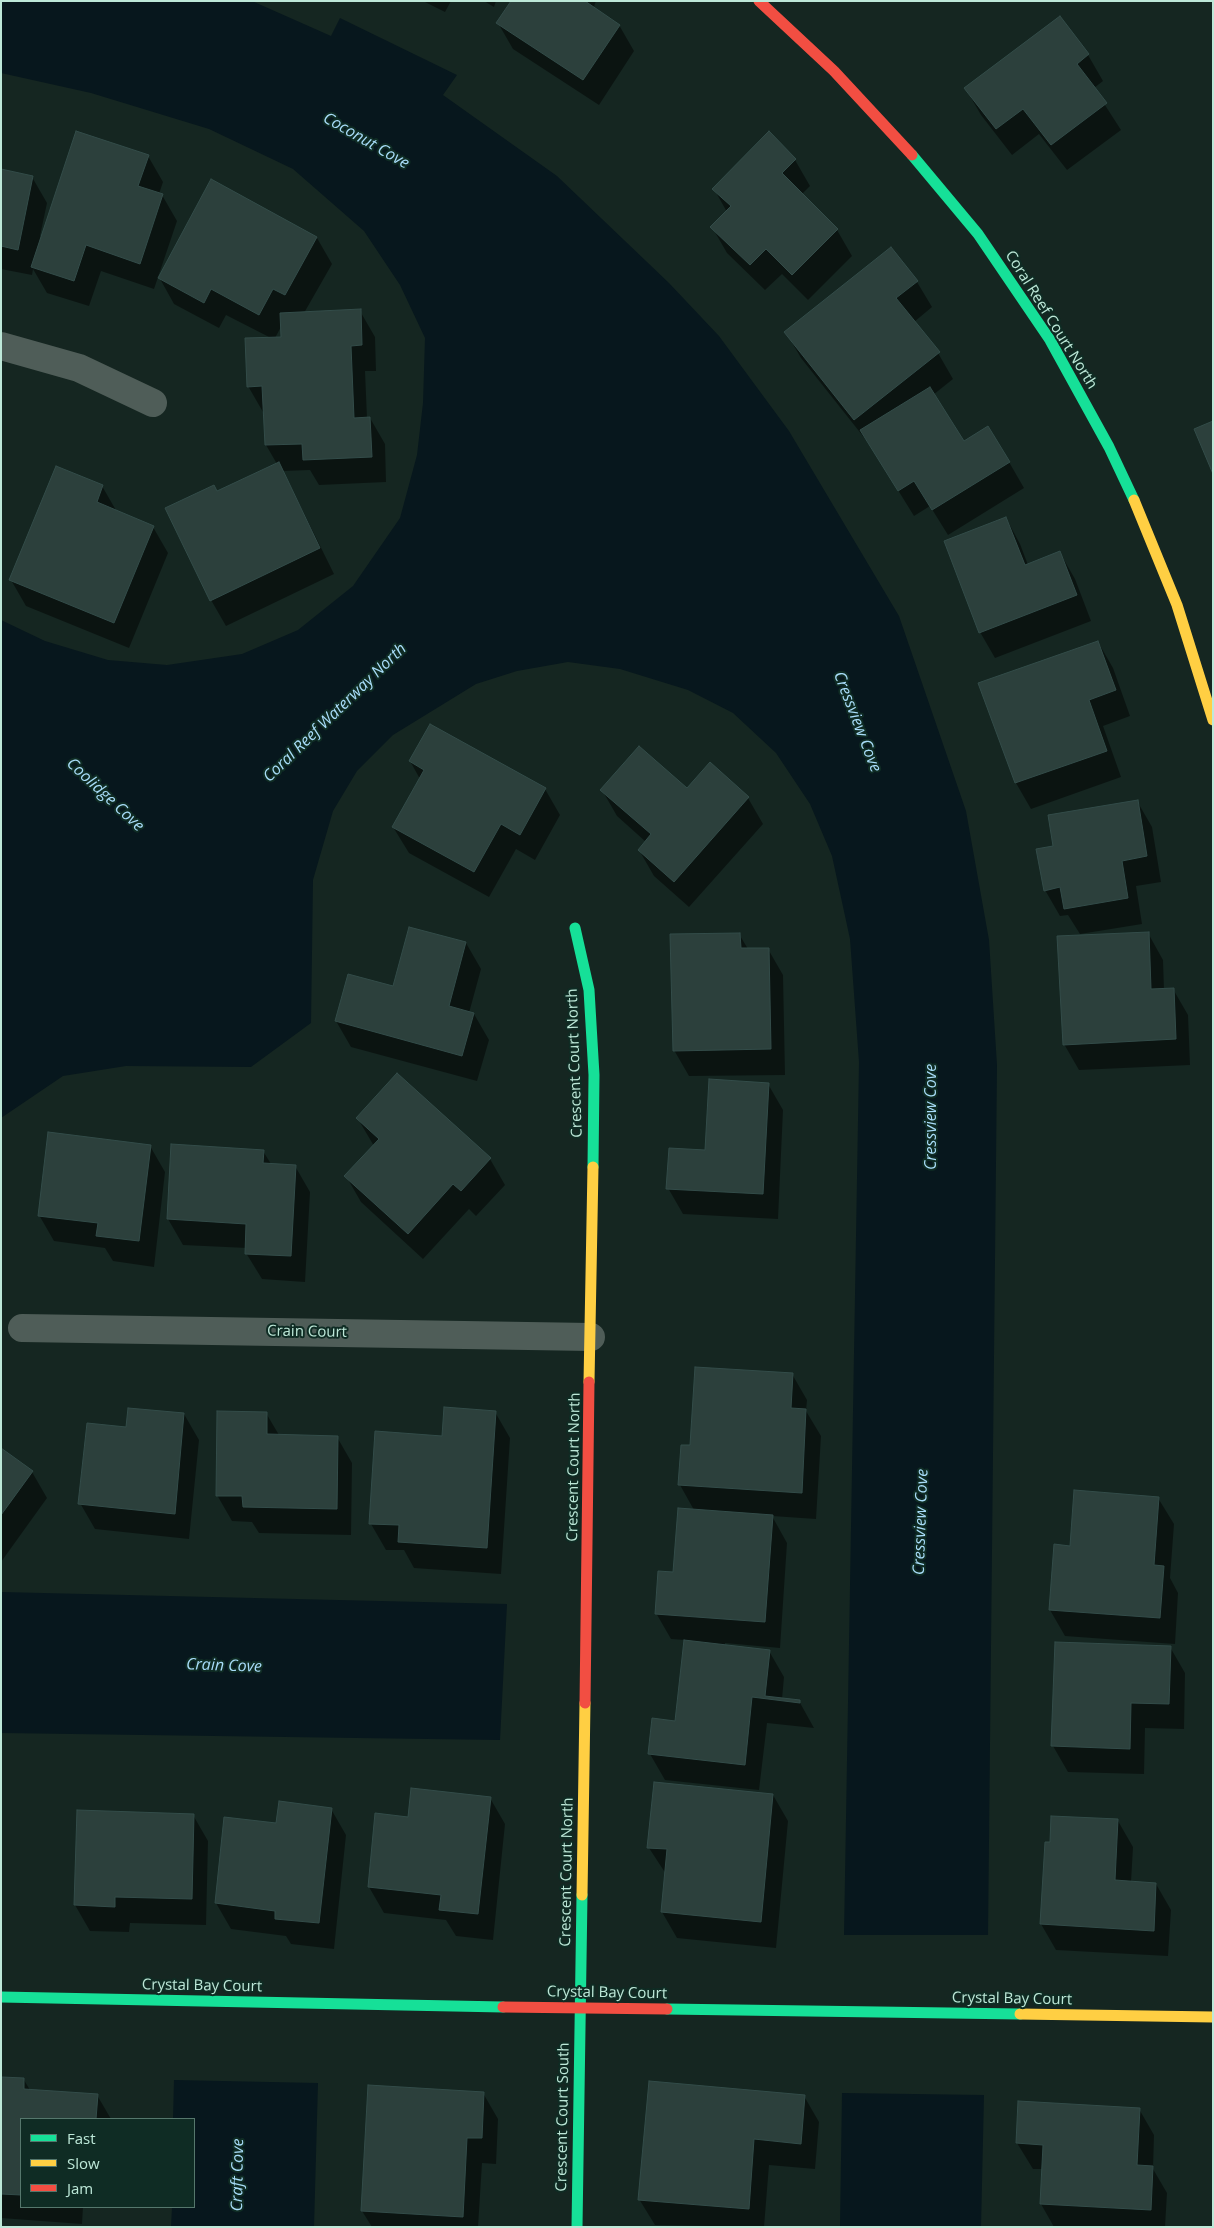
<!DOCTYPE html>
<html>
<head>
<meta charset="utf-8">
<style>
  body { margin:0 }
  #map { position:relative; width:1214px; height:2228px; overflow:hidden; background:#152621; font-family:"Open Sans",sans-serif }
  canvas { display:block }
  .frame { position:absolute; inset:0; border:2px solid #bde8d8; pointer-events:none }
  .legend { position:absolute; left:20px; top:2118px; width:175px; height:90px; box-sizing:border-box; background:#0f2c24; border:1px solid #55776c; margin:0; padding:6px 9px; list-style:none; font-size:15px; color:#bde8d8 }
  .legend li { display:flex; align-items:center; gap:10px; height:25px }
  .legend b { width:25px; border:1px solid #55776c }
</style>
</head>
<body>
<div id="map">
<canvas width="1214" height="2228"></canvas>
<div class="frame"></div>
<ul class="legend">
<li><b style="height:6px;background:#16e098"></b>Fast</li>
<li><b style="height:6px;background:#ffcf43"></b>Slow</li>
<li><b style="height:6px;background:#f24e42"></b>Jam</li>
</ul>
</div>
<script>
const c = document.querySelector('canvas').getContext('2d');
c.lineJoin = 'round';
function fillPath(path, color) { c.fillStyle = color; c.fill(path, 'evenodd'); }
const shape = rows => new Path2D(rows.map(r => 'M' + r).join(''));
function stroke(path, color, width, dash) { c.strokeStyle = color; c.lineWidth = width; c.lineCap = dash ? 'butt' : 'round'; c.setLineDash(dash || []); c.stroke(path); }
function write(font, color, halo, rows, align = 'center') {
  c.font = font + ' "Open Sans",sans-serif'; c.lineWidth = 4; c.setLineDash([]); c.textBaseline = 'middle'; c.strokeStyle = halo; c.fillStyle = color; for (const [text, x, y, turn = 0] of rows) {
    c.save(); c.translate(x, y); c.rotate((+turn || 0) * Math.PI / 180); c.textAlign = isNaN(turn) ? turn : align; if (halo) c.strokeText(text, 0, 0); c.fillText(text, 0, 0); c.restore();
  }
}
const water = shape([
  [1,1,252,1,331,36,340,18,457,75,443,95,557,176,669,283,719,336,789,431,899,616,966,811,989,940,997,1065,988,1935,844,1935,859,1062,850,939,832,856,810,804,776,753,733,713,688,690,620,669,568,662,517,671,476,684,393,735,357,771,333,811,313,880,311,1023,251,1067,126,1066,63,1076,1,1118,1,620,45,641,108,660,167,665,242,654,298,630,353,586,400,518,417,455,423,403,425,338,400,285,364,231,293,169,209,129,91,93,1,73],
  [1,1592,507,1604,500,1740,1,1733],
  [174,2080,318,2083,314,2227,171,2227,172,2207,194,2207,194,2119,173,2119],
  [842,2093,984,2095,981,2227,840,2227]
]);
const shadow = shape([
  [423,1,451,1,445,12],
  [484,1,496,1,494,7],
  [512,1,596,1,593,9,619,25,634,51,599,105,513,49,498,23],
  [1060,18,1088,55,1103,81,1094,88,1121,130,1067,170,1039,134,1012,155,981,115,966,89],
  [769,133,795,160,810,186,802,194,837,230,852,256,808,300,782,274,765,290,727,253,712,227,727,212,714,189],
  [148,156,163,182,159,194,162,195,177,221,154,289,101,271,89,306,47,293,33,269,32,275,1,269,1,170,32,177,47,203,40,236,42,237],
  [317,238,332,264,304,313,360,311,375,337,376,371,365,371,367,418,370,418,385,444,386,482,319,485,310,470,283,471,334,574,226,626,211,600,217,493,277,464,266,445,263,412,248,386,271,338,226,315,219,328,174,304,159,277],
  [282,325,282,338,275,338],
  [917,282,932,307,914,322,938,353,953,379,933,395,963,443,1009,462,1024,488,948,535,930,506,914,516,870,445,801,358,786,332],
  [102,486,117,512,153,527,168,553,129,648,26,606,11,580],
  [1006,518,1020,544,1028,565,1060,553,1075,579,1091,621,995,658,980,632],
  [1098,642,1113,668,1130,716,1103,726,1121,777,1031,809,1016,783,980,684],
  [410,761,545,789,560,815,535,860,516,849,489,897,409,853,393,827,420,779],
  [710,764,748,798,763,824,689,907,654,876,639,850,646,842,617,816,602,790,687,790],
  [1137,801,1152,827,1161,882,1136,886,1142,924,1080,934,1068,915,1060,916,1045,890,1055,847],
  [410,928,466,943,481,969,469,1013,474,1014,489,1040,477,1081,351,1047,336,1021,394,987],
  [1148,933,1163,960,1164,990,1173,989,1188,1015,1190,1065,1079,1070,1064,1044],
  [739,934,748,949,768,949,783,975,785,1075,689,1076,674,1050],
  [768,1084,783,1110,778,1219,683,1214,668,1188,707,1152],
  [358,1119,490,1159,505,1185,476,1216,469,1209,423,1259,361,1202,346,1176,374,1146],
  [150,1146,165,1172,154,1267,113,1261,105,1248,54,1241,39,1215],
  [263,1151,271,1164,295,1166,310,1192,305,1282,262,1279,246,1253,247,1248,183,1245,168,1219],
  [792,1374,807,1400,806,1411,821,1436,816,1519,772,1516,787,1543,780,1648,725,1643,725,1646,769,1651,784,1677,782,1699,799,1701,814,1728,767,1723,759,1790,665,1780,650,1754,676,1722,685,1640,671,1639,656,1613,674,1573,694,1510,680,1485,691,1446],
  [495,1412,510,1438,501,1574,414,1568,404,1550,386,1550,371,1524,443,1437],
  [266,1413,279,1435,337,1437,352,1463,351,1535,259,1533,252,1522,232,1521,217,1495],
  [184,1414,199,1440,189,1539,95,1529,80,1503,127,1429],
  [1,1449,32,1472,47,1498,1,1562],
  [1158,1498,1174,1524,1170,1578,1178,1593,1175,1644,1065,1636,1050,1610,1071,1547],
  [1170,1647,1185,1673,1184,1729,1145,1728,1144,1774,1068,1772,1053,1746],
  [773,1795,788,1821,776,1948,677,1938,662,1912,666,1874,649,1848],
  [490,1798,505,1824,493,1940,456,1936,446,1920,384,1913,369,1887,409,1818],
  [331,1809,346,1835,334,1949,291,1944,286,1936,231,1929,216,1903,226,1818,277,1825],
  [193,1815,208,1841,206,1925,130,1923,129,1932,90,1931,75,1905],
  [1118,1821,1133,1847,1131,1882,1156,1884,1171,1910,1168,1956,1056,1950,1041,1924],
  [1,2078,24,2080,30,2090,97,2095,111,2119,21,2119,21,2207,83,2207,82,2224,1,2218],
  [483,2093,498,2119,496,2164,482,2163,478,2227,372,2227,362,2211],
  [804,2096,819,2122,815,2169,769,2165,764,2227,655,2225,639,2199],
  [1139,2109,1154,2135,1153,2169,1167,2193,1165,2227,1054,2227,1041,2204,1043,2169,1033,2169,1017,2143]
]);
const building = shape([
  [511,1,585,1,620,25,583,80,496,23,511,1],
  [1060,16,1089,54,1077,64,1107,103,1051,145,1023,109,996,129,964,88,1060,16],
  [76,131,149,155,138,186,163,194,140,264,86,245,74,281,31,267,76,131],
  [769,131,796,159,782,173,838,229,792,275,766,249,750,265,710,227,731,206,712,189,769,131],
  [1,169,33,176,18,250,1,246,1,169],
  [211,179,317,237,285,295,273,289,259,315,211,289,204,303,158,278,211,179],
  [891,247,918,281,896,298,940,352,854,420,784,332,891,247],
  [361,309,362,345,351,346,354,418,370,417,372,457,303,460,302,444,265,445,262,386,247,387,245,338,281,337,280,313,361,309],
  [930,387,964,441,988,426,1010,462,932,510,914,481,898,491,860,430,930,387],
  [1213,421,1213,474,1194,429,1213,421],
  [279,462,320,548,210,601,165,508,214,485,217,491,279,462],
  [56,466,103,485,97,502,154,526,114,623,9,580,56,466],
  [1006,517,1025,565,1060,551,1077,595,979,633,944,541,1006,517],
  [1098,641,1116,690,1089,700,1107,751,1015,783,978,683,1098,641],
  [430,724,546,788,520,835,501,824,474,872,392,827,424,770,409,761,430,724],
  [639,746,687,788,710,762,749,797,674,882,638,850,651,834,600,790,639,746],
  [1138,800,1147,856,1122,861,1128,898,1064,909,1060,887,1044,891,1036,849,1053,846,1048,815,1138,800],
  [409,927,466,942,449,1006,474,1013,462,1056,335,1021,348,974,393,986,409,927],
  [1149,932,1151,989,1174,988,1176,1039,1063,1045,1057,936,1149,932],
  [740,933,741,948,769,948,771,1049,673,1051,670,934,740,933],
  [397,1073,491,1158,461,1191,453,1184,408,1234,344,1176,379,1139,356,1118,397,1073],
  [709,1079,769,1083,763,1194,666,1189,669,1148,705,1150,709,1079],
  [48,1132,151,1145,139,1241,96,1236,98,1223,38,1216,48,1132],
  [171,1144,264,1150,263,1163,296,1165,291,1256,245,1254,246,1224,167,1219,171,1144],
  [695,1367,793,1373,791,1408,806,1409,802,1493,678,1485,681,1445,690,1445,695,1367],
  [444,1407,496,1411,487,1548,398,1542,399,1525,369,1524,375,1431,442,1436,444,1407],
  [128,1408,184,1413,175,1514,78,1504,87,1423,126,1427,128,1408],
  [217,1411,267,1412,267,1434,338,1436,337,1509,243,1507,242,1496,216,1496,217,1411],
  [1,1448,33,1471,1,1515,1,1448],
  [1074,1490,1159,1497,1154,1565,1164,1566,1160,1618,1049,1610,1054,1544,1070,1546,1074,1490],
  [678,1508,773,1515,765,1622,655,1614,658,1571,673,1572,678,1508],
  [684,1640,770,1650,765,1696,800,1700,800,1703,752,1697,745,1765,648,1754,652,1718,675,1721,684,1640],
  [1055,1642,1171,1646,1169,1704,1131,1703,1130,1749,1051,1746,1055,1642],
  [654,1782,773,1794,761,1922,661,1912,667,1849,647,1848,654,1782],
  [411,1788,491,1797,478,1914,439,1910,441,1895,368,1887,375,1813,408,1817,411,1788],
  [279,1801,332,1808,319,1923,275,1919,275,1911,215,1903,224,1817,276,1823,279,1801],
  [77,1810,194,1814,192,1899,115,1897,115,1907,74,1905,77,1810],
  [1051,1816,1118,1819,1115,1880,1156,1883,1154,1931,1040,1924,1045,1842,1050,1842,1051,1816],
  [1,2077,24,2078,24,2089,98,2094,96,2119,21,2119,21,2195,1,2194,1,2077],
  [649,2081,805,2095,801,2144,754,2139,749,2209,638,2200,649,2081],
  [368,2085,484,2092,482,2138,467,2138,463,2217,361,2211,368,2085],
  [1018,2101,1140,2108,1137,2165,1153,2166,1151,2210,1040,2204,1043,2145,1016,2143,1018,2101]
]);
const street = shape([
  [1,346,79,368,153,403],
  [22,1328,591,1337]
]);
const fast = shape([
  [912,155,978,234,1050,340,1109,447,1134,500],
  [575,928,589,990,594,1075,593,1167],
  [1,1997,503,2007],
  [667,2009,1020,2014],
  [577,2227,582,1895]
]);
const slow = shape([
  [1134,500,1177,605,1213,720],
  [589,1382,593,1167],
  [582,1895,585,1703],
  [1020,2014,1213,2017]
]);
const jam = shape([
  [759,1,834,71,912,155],
  [585,1703,589,1382],
  [503,2007,667,2009]
]);
const streetNames = [
  ["Coral Reef Court North",1051,320,58],
  ["Crescent Court North",575,1063,-92],
  ["Crain Court",307,1332,1],
  ["Crescent Court North",574,1467,-89],
  ["Crescent Court North",567,1872,-89],
  ["Crystal Bay Court",202,1986,1],
  ["Crystal Bay Court",607,1993,1],
  ["Crystal Bay Court",1012,1999,1],
  ["Crescent Court South",563,2117,-89]
];
const waterNames = [
  ["Coconut Cove",366,141,30],
  ["Coral Reef Waterway North",335,713,-44],
  ["Cressview Cove",857,722,69],
  ["Coolidge Cove",105,795,43],
  ["Cressview Cove",931,1117,-90],
  ["Cressview Cove",921,1522,-88],
  ["Crain Cove",224,1666,2],
  ["Craft Cove",238,2175,-89]
];
fillPath(water, '#07171d');
fillPath(shadow, '#0007');
fillPath(building, '#2c403c');
stroke(building, '#334c49', 1);
stroke(street, '#4f5d58', 28);
stroke(fast, '#16e098', 11);
stroke(slow, '#ffcf43', 11);
stroke(jam, '#f24e42', 11);
write('15px', '#bde8d8', '#0f2c24', streetNames);
write('italic 16px', '#a8dcf8', '#0f2c24', waterNames);
</script>
</body>
</html>
